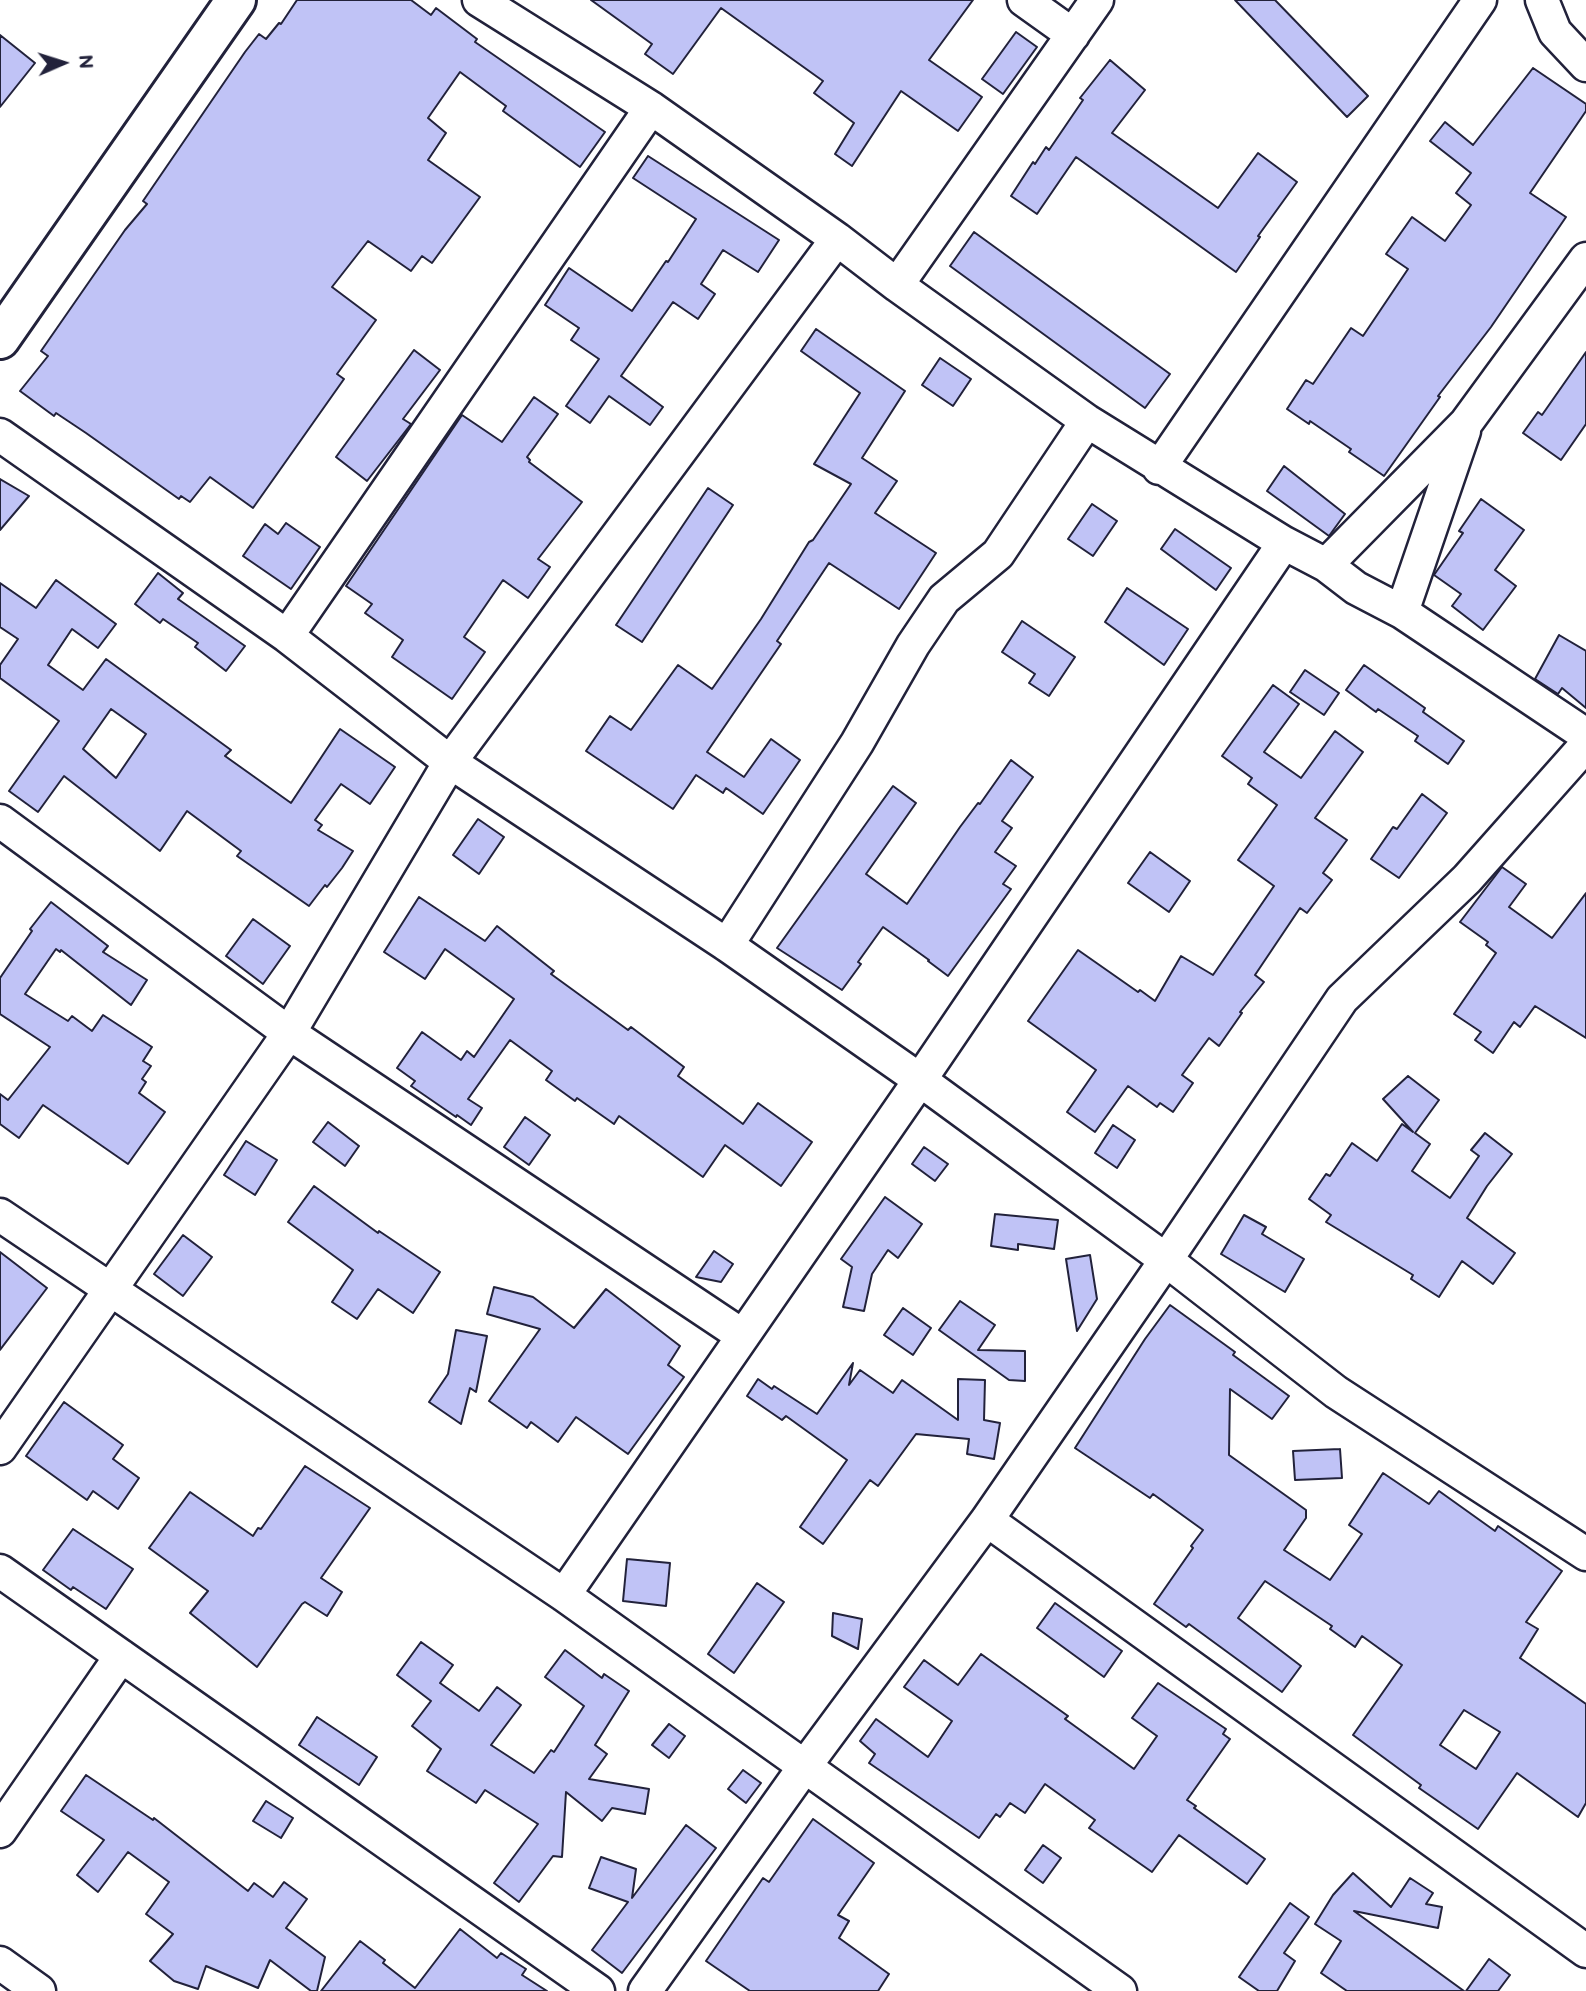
<!DOCTYPE html>
<html>
<head>
<meta charset="utf-8">
<style>
  body { margin:0 }
  #map { position:relative; width:1586px; height:1991px; overflow:hidden; background:#fff; font-family:"Balsamiq Sans",sans-serif }
  canvas { display:block }
  .north { position:absolute; left:28px; top:28px; width:70px; height:70px; -webkit-text-stroke:5px #fff; paint-order:stroke; rotate:87deg; font-size:19px; font-weight:700; line-height:28px; text-align:center; color:#22223b }
  .north::after { content:''; display:block; margin:auto; width:24px; height:32px; background:#22223b; clip-path:polygon(50% 0,100% 100%,50% 72%,0 100%) }
</style>
</head>
<body>
<div id="map">
<canvas width="1586" height="1991"></canvas>
<div class="north">N</div>
</div>
<script>
const c = document.querySelector('canvas').getContext('2d');
c.lineJoin = 'round';
function fillPath(path, color) { c.fillStyle = color; c.fill(path, 'evenodd'); }
const shape = rows => new Path2D(rows.map(r => 'M' + r).join(''));
function stroke(path, color, width, dash) { c.strokeStyle = color; c.lineWidth = width; c.lineCap = dash ? 'butt' : 'round'; c.setLineDash(dash || []); c.stroke(path); }
const building = shape([
  [297,0,411,0,431,15,436,8,477,39,475,42,605,132,580,167,503,111,506,106,460,72,428,118,446,133,428,160,480,197,432,263,422,256,411,271,368,241,332,287,376,320,337,374,344,379,253,508,210,477,190,502,181,496,179,499,86,433,56,413,54,416,20,391,48,356,41,351,125,230,147,204,143,201,245,52,259,34,266,39,279,23,281,24,297,0],
  [591,0,973,0,929,60,982,97,958,131,901,91,852,166,835,154,854,123,814,93,823,81,721,8,673,74,645,54,652,44,591,0],
  [1235,0,1275,0,1368,96,1347,117,1235,0],
  [1016,32,1037,47,1003,94,982,79,1016,32],
  [0,35,35,63,0,107,0,35],
  [1110,60,1145,90,1112,133,1218,208,1258,153,1297,182,1258,236,1260,237,1236,272,1076,157,1037,214,1011,196,1033,162,1035,164,1046,147,1049,150,1083,100,1080,98,1110,60],
  [1533,68,1586,104,1586,111,1530,193,1566,217,1491,327,1438,396,1440,397,1384,476,1349,452,1351,449,1310,421,1309,424,1287,409,1306,380,1313,384,1351,328,1363,336,1408,269,1386,254,1412,217,1445,241,1471,205,1456,193,1471,173,1430,141,1445,122,1473,145,1533,68],
  [648,156,779,240,758,272,723,250,701,284,715,294,698,319,673,302,621,376,663,407,650,425,609,396,590,423,566,406,599,359,571,340,579,328,545,305,569,268,632,311,666,261,668,262,696,219,633,178,648,156],
  [974,232,1170,374,1145,408,950,266,974,232],
  [816,329,905,391,862,458,897,481,875,513,936,553,899,609,829,563,777,641,781,644,707,752,744,777,771,739,800,760,763,814,726,788,723,793,696,775,673,809,586,751,610,716,631,730,678,665,712,689,761,619,809,542,813,540,851,484,814,464,860,393,801,351,816,329],
  [414,350,440,370,403,419,411,424,367,481,336,457,414,350],
  [1586,352,1586,424,1561,460,1523,433,1538,412,1542,415,1586,352],
  [940,358,971,379,953,406,922,385,940,358],
  [534,397,558,414,527,457,530,460,529,462,582,502,538,559,550,567,528,598,503,580,464,637,485,652,452,699,392,657,403,640,365,613,372,604,346,586,462,415,502,442,534,397],
  [1284,466,1345,514,1329,536,1267,491,1284,466],
  [0,479,29,496,0,530,0,479],
  [708,488,733,505,642,642,616,625,708,488],
  [1481,499,1524,530,1495,570,1516,586,1483,630,1452,606,1461,594,1434,575,1463,533,1459,531,1481,499],
  [1092,504,1117,521,1093,556,1068,539,1092,504],
  [286,523,320,547,291,589,243,556,265,524,278,534,286,523],
  [1175,529,1231,568,1216,590,1161,549,1175,529],
  [158,573,183,593,178,599,245,646,226,671,195,647,198,643,163,619,160,623,135,604,158,573],
  [56,580,116,624,98,648,72,629,48,665,83,690,106,659,231,750,225,756,291,803,340,729,395,767,370,804,341,784,315,820,322,825,318,830,353,851,342,868,327,887,325,885,309,906,237,856,241,851,187,811,160,851,64,776,38,812,9,791,59,721,0,678,0,665,18,639,0,627,0,583,36,608,56,580],
  [111,709,146,734,116,778,83,749,111,709],
  [1127,588,1188,629,1164,665,1105,622,1127,588],
  [1022,621,1075,657,1049,696,1029,683,1035,674,1002,652,1022,621],
  [1559,635,1586,651,1586,708,1562,688,1558,694,1535,679,1559,635],
  [1364,665,1425,708,1423,712,1464,741,1448,764,1415,741,1418,736,1378,709,1376,712,1346,690,1364,665],
  [1305,670,1339,693,1324,715,1290,692,1305,670],
  [1273,685,1299,704,1264,752,1301,778,1335,731,1363,752,1315,818,1347,840,1323,873,1332,880,1307,913,1300,908,1255,975,1264,982,1240,1012,1242,1013,1219,1046,1209,1038,1182,1075,1193,1083,1173,1112,1160,1103,1157,1107,1128,1086,1095,1132,1067,1112,1096,1070,1028,1021,1078,950,1138,992,1140,990,1155,1001,1181,956,1213,975,1274,886,1238,860,1277,805,1248,784,1252,778,1222,756,1273,685],
  [1011,760,1033,777,1002,821,1012,828,995,852,1016,866,1003,884,1011,889,948,976,928,961,929,960,883,927,858,962,861,964,842,990,777,948,893,786,916,803,866,874,907,904,960,827,978,803,980,804,1011,760],
  [1422,794,1447,813,1399,878,1371,859,1393,827,1397,829,1422,794],
  [478,819,504,837,479,874,453,855,478,819],
  [1150,852,1190,881,1169,912,1128,883,1150,852],
  [1502,867,1526,884,1509,907,1552,938,1586,893,1586,1038,1535,1006,1520,1027,1514,1022,1493,1053,1475,1040,1481,1032,1454,1014,1496,953,1486,945,1488,942,1460,922,1502,867],
  [419,897,485,941,497,926,554,971,551,974,628,1030,631,1027,684,1067,678,1076,743,1124,758,1103,812,1142,781,1186,725,1145,703,1177,619,1116,614,1124,577,1098,575,1101,546,1080,552,1071,510,1040,468,1099,482,1108,471,1125,457,1115,456,1117,411,1086,415,1081,397,1068,422,1032,461,1060,467,1051,474,1057,514,999,445,949,425,979,384,952,419,897],
  [51,902,108,946,103,952,147,980,131,1005,61,950,60,952,56,949,25,994,68,1021,72,1016,92,1031,103,1015,152,1047,143,1061,151,1066,142,1079,146,1082,139,1093,165,1112,128,1164,43,1105,19,1138,0,1124,0,1094,8,1100,50,1047,0,1014,0,978,32,931,30,929,51,902],
  [253,919,290,946,263,984,226,956,253,919],
  [1408,1076,1439,1100,1415,1133,1430,1144,1412,1171,1450,1198,1479,1156,1471,1150,1485,1133,1512,1154,1487,1186,1467,1218,1515,1253,1493,1284,1462,1261,1439,1297,1411,1279,1413,1275,1326,1222,1331,1215,1309,1199,1326,1174,1330,1176,1352,1143,1377,1161,1402,1124,1413,1132,1383,1099,1408,1076],
  [525,1117,550,1135,529,1165,504,1147,525,1117],
  [328,1122,359,1146,345,1166,313,1142,328,1122],
  [1113,1125,1135,1140,1117,1168,1095,1153,1113,1125],
  [246,1141,277,1160,255,1195,224,1175,246,1141],
  [924,1147,948,1164,935,1181,912,1164,924,1147],
  [314,1186,378,1233,379,1231,440,1272,413,1313,378,1289,357,1319,332,1302,353,1270,288,1222,314,1186],
  [885,1197,922,1224,898,1258,888,1250,872,1274,864,1311,843,1307,852,1267,841,1259,885,1197],
  [995,1214,1058,1220,1054,1249,1018,1244,1018,1250,991,1246,995,1214],
  [1244,1215,1266,1227,1262,1234,1304,1259,1285,1292,1221,1254,1244,1215],
  [183,1235,212,1257,183,1296,154,1274,183,1235],
  [714,1251,733,1264,721,1282,696,1277,714,1251],
  [0,1252,47,1288,0,1350,0,1252],
  [1090,1255,1097,1299,1077,1331,1066,1259,1090,1255],
  [494,1287,533,1297,574,1328,606,1289,680,1346,668,1365,684,1377,628,1454,576,1417,558,1442,531,1422,527,1428,489,1401,540,1329,487,1314,494,1287],
  [960,1301,995,1325,978,1350,1025,1351,1025,1381,1009,1380,939,1330,960,1301],
  [1170,1305,1235,1352,1233,1355,1289,1396,1272,1419,1230,1389,1229,1455,1306,1510,1306,1518,1284,1550,1330,1580,1362,1534,1349,1525,1383,1473,1429,1504,1439,1491,1495,1531,1498,1526,1562,1571,1526,1622,1538,1629,1520,1658,1586,1704,1586,1803,1578,1817,1517,1773,1478,1829,1419,1788,1421,1785,1353,1735,1402,1665,1362,1636,1355,1647,1330,1629,1332,1626,1265,1581,1238,1618,1301,1666,1282,1692,1189,1624,1186,1627,1154,1604,1193,1548,1191,1546,1203,1530,1153,1494,1150,1498,1075,1448,1145,1339,1170,1305],
  [1464,1710,1500,1732,1476,1769,1440,1745,1464,1710],
  [903,1308,931,1328,913,1355,884,1335,903,1308],
  [456,1330,487,1336,476,1392,470,1388,461,1424,429,1402,448,1374,456,1330],
  [853,1363,849,1385,860,1370,893,1393,902,1380,958,1420,958,1379,985,1380,984,1420,1000,1423,994,1459,967,1454,969,1439,916,1434,878,1486,870,1480,823,1544,800,1527,847,1460,786,1416,782,1420,747,1396,758,1379,772,1389,774,1386,817,1414,853,1363],
  [64,1402,123,1445,113,1459,139,1478,118,1509,93,1491,87,1500,26,1456,64,1402],
  [1340,1449,1342,1478,1295,1480,1293,1451,1340,1449],
  [305,1466,370,1508,321,1578,342,1592,327,1616,305,1602,302,1604,257,1667,190,1613,208,1591,149,1548,190,1492,253,1536,258,1528,261,1529,305,1466],
  [73,1529,133,1569,106,1609,73,1587,71,1590,43,1570,73,1529],
  [627,1559,670,1563,666,1606,623,1601,627,1559],
  [757,1583,784,1602,734,1673,708,1654,757,1583],
  [1055,1603,1122,1651,1104,1677,1037,1628,1055,1603],
  [833,1613,862,1619,858,1649,832,1636,833,1613],
  [421,1642,453,1665,440,1683,479,1711,497,1687,521,1705,491,1745,534,1773,551,1750,554,1752,584,1706,545,1677,565,1650,602,1678,604,1674,629,1691,595,1745,607,1754,589,1779,649,1789,645,1814,612,1808,602,1821,566,1792,562,1857,553,1856,519,1902,494,1883,538,1824,485,1790,476,1803,427,1771,441,1749,412,1726,431,1701,397,1675,421,1642],
  [981,1654,1068,1716,1065,1719,1134,1769,1157,1736,1132,1718,1158,1683,1226,1729,1223,1734,1230,1739,1187,1800,1196,1806,1194,1808,1265,1859,1247,1884,1179,1835,1152,1872,1089,1828,1095,1820,1045,1784,1025,1813,1010,1803,1000,1817,996,1814,979,1838,869,1763,875,1754,860,1741,876,1719,928,1757,952,1721,904,1687,924,1660,958,1685,981,1654],
  [317,1717,377,1757,359,1785,299,1745,317,1717],
  [669,1724,685,1736,669,1758,652,1745,669,1724],
  [743,1770,761,1783,746,1803,728,1789,743,1770],
  [86,1775,153,1820,154,1818,248,1891,254,1883,273,1897,284,1882,307,1899,286,1928,325,1957,317,1991,311,1991,270,1960,258,1988,206,1966,198,1989,174,1981,150,1961,173,1934,146,1914,169,1882,128,1852,98,1892,77,1875,104,1840,61,1811,86,1775],
  [266,1801,293,1818,281,1838,253,1821,266,1801],
  [813,1819,874,1863,838,1915,849,1921,839,1938,889,1974,878,1991,750,1991,706,1961,763,1878,769,1882,813,1819],
  [686,1825,716,1848,622,1973,592,1950,628,1902,589,1888,601,1857,636,1869,632,1898,686,1825],
  [1043,1845,1061,1858,1043,1883,1025,1870,1043,1845],
  [1353,1873,1391,1907,1410,1878,1433,1893,1426,1904,1442,1907,1438,1928,1354,1911,1464,1991,1347,1991,1321,1973,1341,1941,1315,1924,1333,1895,1353,1873],
  [1290,1903,1309,1917,1284,1953,1295,1961,1277,1991,1259,1991,1239,1977,1290,1903],
  [460,1929,497,1958,501,1953,526,1969,522,1975,547,1991,321,1991,360,1941,385,1960,383,1963,415,1988,460,1929],
  [1489,1959,1510,1975,1498,1991,1466,1991,1489,1959]
]);
const street = shape([
  [479,0,651,108,837,239,897,285,1087,421,1284,543,1326,565,1356,588,1402,612,1586,735],
  [1024,0,1073,35],
  [1542,0,1555,32,1586,65],
  [897,285,1097,0],
  [0,435,287,636,450,762,727,945,920,1080,1166,1260,1336,1392,1586,1554],
  [1159,468,1480,0],
  [1326,565,1466,423,1586,259],
  [1402,612,1464,431],
  [287,636,651,108],
  [0,821,289,1033,743,1336],
  [727,945,857,743,913,645,944,599,998,554,1087,421],
  [0,1215,564,1595,1120,1991],
  [0,1448,289,1033,450,762,837,239],
  [987,1520,1586,1951],
  [0,1571,598,1991],
  [564,1595,920,1080,1284,543],
  [0,1831,121,1656],
  [0,1963,39,1991],
  [645,1991,805,1766,987,1520,1166,1260,1342,999,1467,879,1586,745]
]);
const secondary = shape([
  [0,339,236,0]
]);
fillPath(building, '#c0c3f6');
stroke(building, '#22223b', 2);
stroke(street, '#22223b', 37);
stroke(secondary, '#22223b', 44);
stroke(street, '#fff', 32);
stroke(secondary, '#fff', 38);
</script>
</body>
</html>
